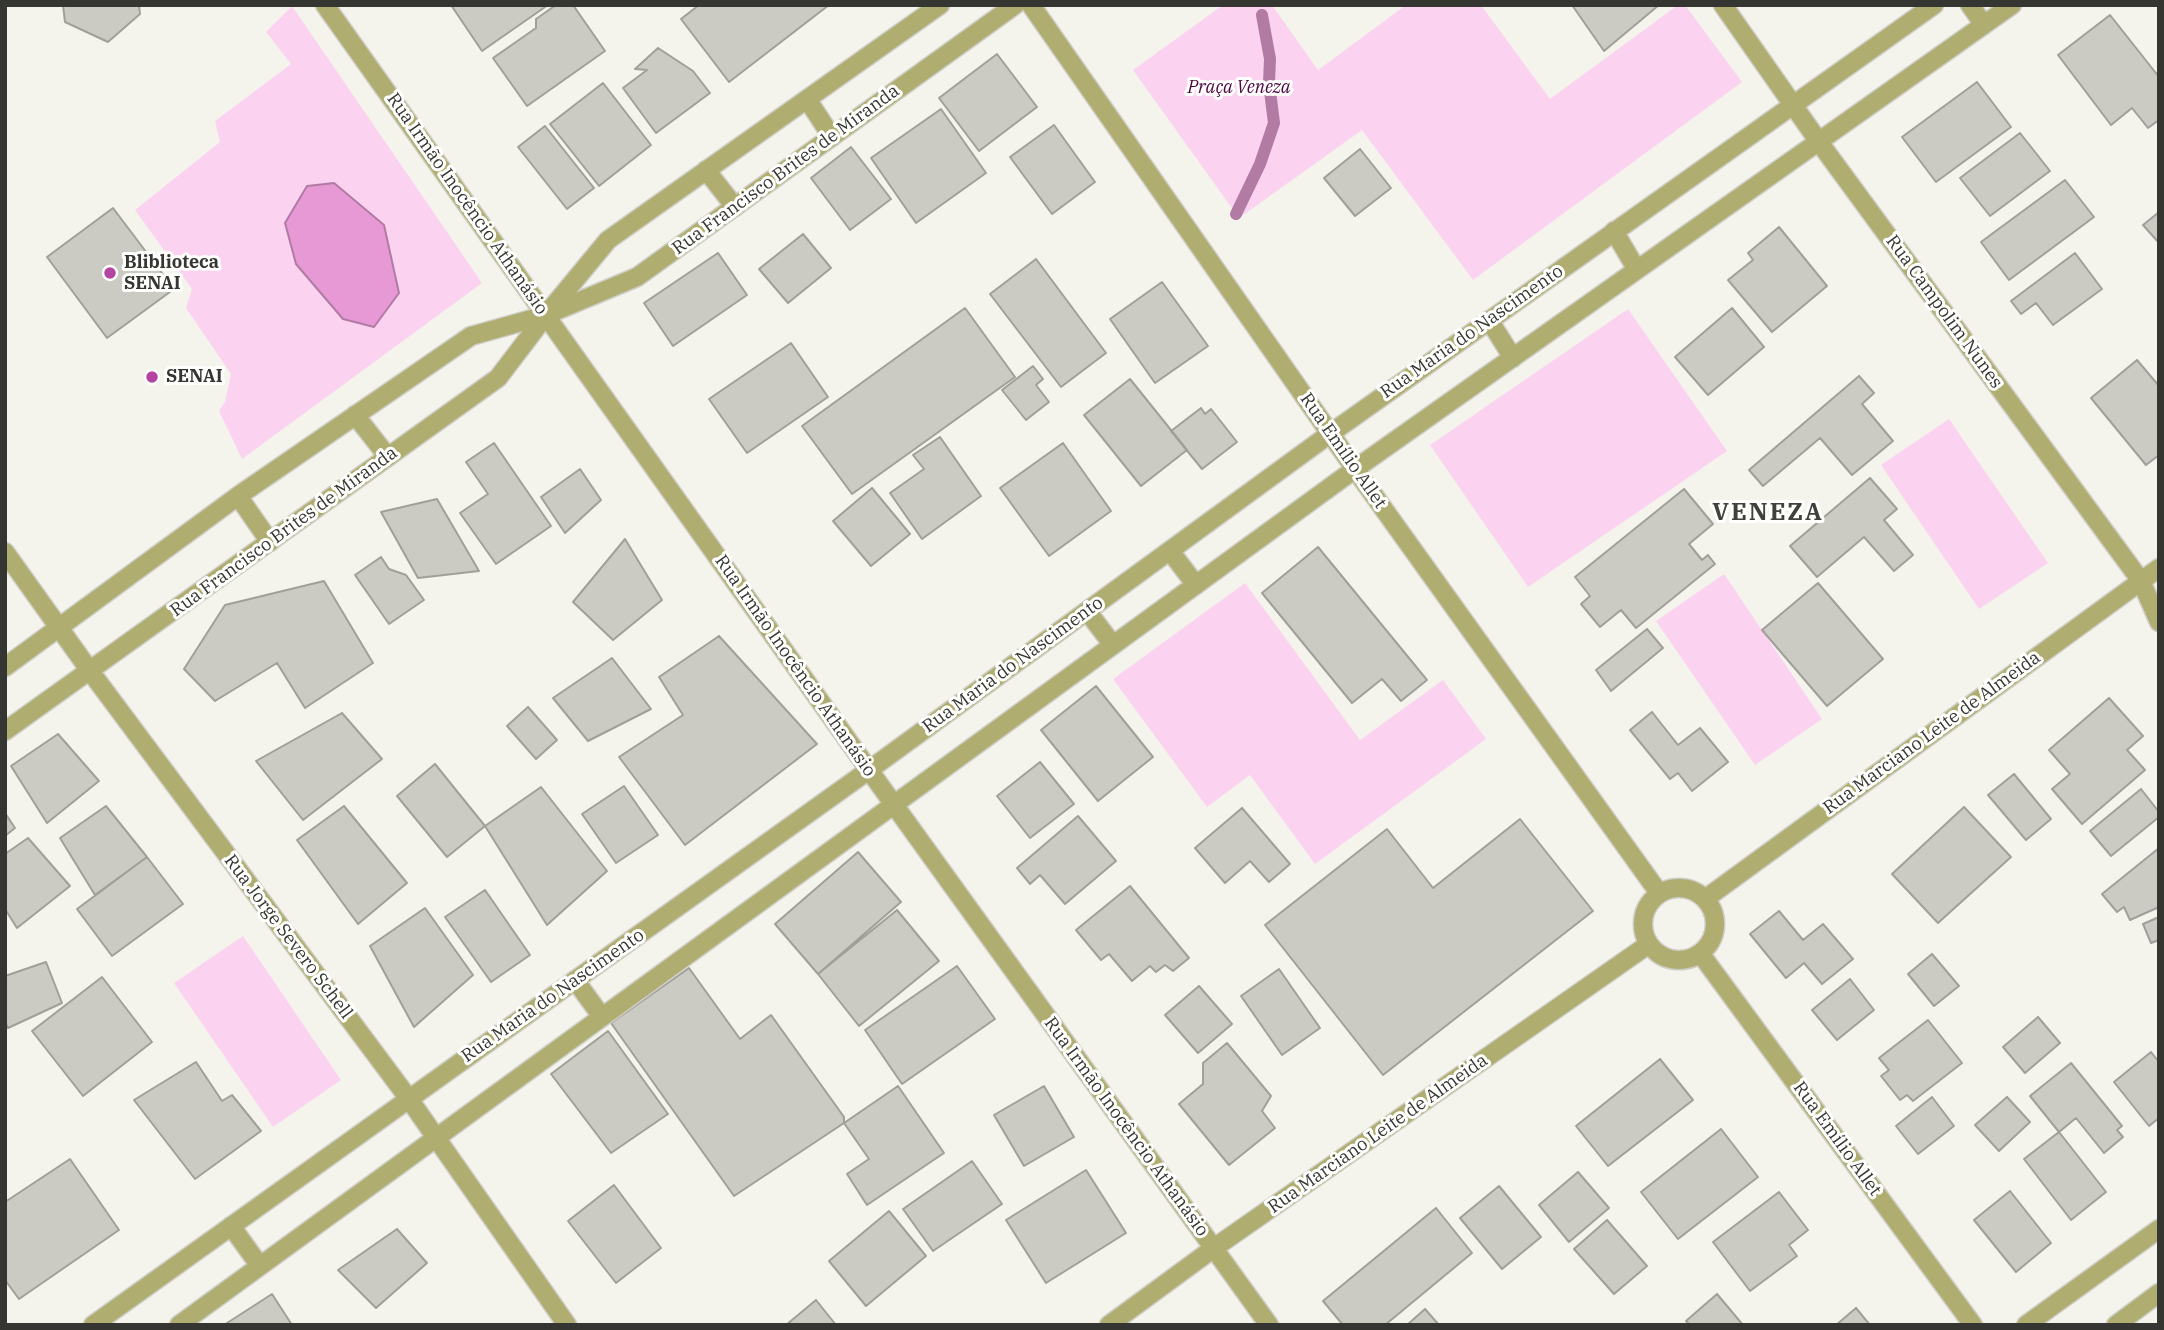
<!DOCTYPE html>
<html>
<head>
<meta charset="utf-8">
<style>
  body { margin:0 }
  #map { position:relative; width:2164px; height:1330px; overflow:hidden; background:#f4f4ec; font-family:"IBM Plex Serif",serif }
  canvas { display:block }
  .frame { position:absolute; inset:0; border:7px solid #353532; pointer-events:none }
</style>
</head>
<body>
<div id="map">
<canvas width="2164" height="1330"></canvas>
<div class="frame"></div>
</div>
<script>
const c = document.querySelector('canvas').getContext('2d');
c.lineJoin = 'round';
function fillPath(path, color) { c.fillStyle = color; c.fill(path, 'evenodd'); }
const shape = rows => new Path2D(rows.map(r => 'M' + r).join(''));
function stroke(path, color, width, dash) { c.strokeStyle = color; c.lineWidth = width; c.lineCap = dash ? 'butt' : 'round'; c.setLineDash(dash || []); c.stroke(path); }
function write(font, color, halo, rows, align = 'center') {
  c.font = font + ' "IBM Plex Serif",serif'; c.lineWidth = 6; c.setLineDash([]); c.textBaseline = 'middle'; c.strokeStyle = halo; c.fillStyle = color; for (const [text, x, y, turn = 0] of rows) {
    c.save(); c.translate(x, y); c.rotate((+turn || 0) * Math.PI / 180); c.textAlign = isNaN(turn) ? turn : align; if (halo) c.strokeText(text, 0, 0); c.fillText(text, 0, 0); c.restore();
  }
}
const green = shape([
  [1223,5,1272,5,1318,70,1406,5,1481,5,1550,99,1678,5,1685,5,1742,82,1473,280,1362,130,1239,218,1133,70],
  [292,6,482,283,242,459,219,411,225,402,231,374,186,308,192,289,135,210,220,142,215,121,291,64,266,32],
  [1628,309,1727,451,1528,587,1430,445],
  [1949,419,2048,563,1979,609,1881,465],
  [1724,574,1822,719,1755,765,1656,621],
  [1245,583,1360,740,1443,680,1486,739,1315,864,1250,775,1207,807,1113,679],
  [243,936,341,1080,273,1127,174,983]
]);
const water = shape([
  [334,183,384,225,399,293,374,327,343,319,296,264,285,223,307,186,334,183]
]);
const stream = shape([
  [1236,214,1260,164,1274,123,1269,83,1270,59,1262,15]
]);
const building = shape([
  [63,5,139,5,140,14,108,42,65,22,63,5],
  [451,5,548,5,482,51,451,5],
  [556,5,573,5,605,51,527,106,493,58,536,28,536,19,556,5],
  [699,5,829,5,729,82,681,19,699,5],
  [1572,5,1659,5,1604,51,1572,5],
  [2110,15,2159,77,2159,120,2148,128,2132,108,2111,125,2058,55,2110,15],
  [658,48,693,71,710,93,656,133,623,88,647,70,635,69,658,48],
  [997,54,1037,107,979,151,939,98,997,54],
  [1977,82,2011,127,1936,182,1902,137,1977,82],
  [603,83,651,145,599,186,550,124,603,83],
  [941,109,986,173,916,223,871,158,941,109],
  [1054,125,1095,182,1052,214,1010,157,1054,125],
  [545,126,594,188,567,209,518,147,545,126],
  [2020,133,2050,171,1990,216,1960,178,2020,133],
  [851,147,891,199,850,230,811,178,851,147],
  [1360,149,1391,188,1355,216,1324,178,1360,149],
  [2065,180,2094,217,2009,280,1981,242,2065,180],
  [113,208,174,289,107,338,47,257,113,208],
  [2159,212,2159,243,2143,225,2159,212],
  [1779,227,1827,286,1772,332,1728,280,1753,260,1748,253,1779,227],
  [803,234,831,268,788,303,759,269,803,234],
  [718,253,747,295,673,346,644,303,718,253],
  [2075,253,2102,289,2053,325,2036,303,2021,314,2011,301,2075,253],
  [1036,259,1106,353,1061,387,990,294,1036,259],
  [1162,282,1208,346,1155,383,1110,319,1162,282],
  [965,308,1015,377,852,494,802,426,965,308],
  [1732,308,1764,347,1708,395,1675,357,1732,308],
  [791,343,828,397,747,453,709,399,791,343],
  [2137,360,2159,386,2159,455,2146,465,2091,398,2137,360],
  [1033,366,1043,379,1036,385,1049,402,1026,420,1002,390,1033,366],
  [1859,376,1874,393,1862,404,1893,441,1852,475,1820,438,1763,486,1749,470,1859,376],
  [1130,379,1187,450,1141,486,1084,415,1130,379],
  [1201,408,1205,414,1211,409,1237,442,1202,469,1171,431,1201,408],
  [940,437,981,496,922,539,890,493,924,469,913,455,940,437],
  [494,443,551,526,496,564,460,513,488,494,466,462,494,443],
  [1063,443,1111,511,1049,556,1000,488,1063,443],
  [580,469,601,500,565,533,541,497,580,469],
  [1870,478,1897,509,1884,520,1913,555,1894,571,1864,537,1817,577,1790,546,1870,478],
  [872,488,910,534,871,566,833,521,872,488],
  [1684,489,1713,524,1689,544,1702,560,1708,555,1715,564,1636,628,1621,610,1600,627,1581,604,1590,596,1575,577,1684,489],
  [437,499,479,571,418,578,381,512,437,499],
  [625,539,662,600,613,640,573,602,625,539],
  [1318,547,1427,680,1401,701,1382,679,1352,703,1262,593,1318,547],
  [381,557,389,569,406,575,424,600,389,624,355,575,381,557],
  [324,581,373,663,305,708,277,663,215,701,184,669,225,605,324,581],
  [1818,583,1883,659,1827,706,1762,630,1818,583],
  [1647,629,1663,648,1611,691,1596,670,1647,629],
  [719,636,817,744,685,845,619,757,683,715,659,677,719,636],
  [612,658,651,709,588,741,553,698,612,658],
  [1096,686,1153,757,1098,801,1041,730,1096,686],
  [2109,698,2143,736,2127,750,2145,770,2082,824,2052,789,2070,774,2049,750,2109,698],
  [528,707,557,740,536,759,507,726,528,707],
  [1652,712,1678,745,1700,728,1728,762,1692,791,1678,773,1670,779,1630,730,1652,712],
  [342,713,382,759,303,820,256,761,342,713],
  [58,734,99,781,47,823,11,766,58,734],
  [1040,762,1074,804,1030,838,997,796,1040,762],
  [435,764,485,826,447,857,397,796,435,764],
  [2014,774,2051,819,2026,840,1988,795,2014,774],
  [624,786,658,835,616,863,582,814,624,786],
  [541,787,607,871,547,925,485,826,541,787],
  [2141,789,2159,812,2159,817,2111,856,2090,831,2141,789],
  [106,806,147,857,95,895,60,838,106,806],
  [344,806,407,883,358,924,297,840,344,806],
  [1964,807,2011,857,1938,923,1892,874,1964,807],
  [1242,808,1290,864,1269,882,1250,861,1225,883,1195,848,1242,808],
  [5,813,15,828,5,836,5,813],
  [1078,816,1116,861,1065,904,1040,875,1030,884,1017,868,1078,816],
  [1520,819,1593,911,1383,1075,1265,925,1387,829,1433,888,1520,819],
  [28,838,70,886,17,928,5,909,5,854,28,838],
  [2159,848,2159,907,2130,920,2124,907,2117,912,2102,894,2159,848],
  [858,852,901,902,818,974,775,924,858,852],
  [147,857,183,904,112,956,77,909,147,857],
  [1130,886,1189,958,1173,971,1165,965,1156,972,1150,966,1132,981,1109,954,1101,960,1076,930,1130,886],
  [485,890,530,955,491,982,445,917,485,890],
  [425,908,473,975,414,1027,370,946,425,908],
  [897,910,939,961,859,1026,818,974,897,910],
  [1779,911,1803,940,1823,924,1853,959,1822,984,1804,963,1786,978,1750,934,1779,911],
  [2159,917,2159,940,2151,943,2143,924,2159,917],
  [1932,954,1959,986,1934,1006,1908,974,1932,954],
  [46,962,62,1003,8,1028,5,1022,5,976,46,962],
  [957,966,995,1019,902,1084,865,1030,957,966],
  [689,968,740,1039,771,1015,844,1117,844,1123,734,1196,611,1023,689,968],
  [1279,969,1320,1028,1282,1055,1241,996,1279,969],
  [102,977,152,1042,83,1096,32,1031,102,977],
  [1850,979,1874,1010,1837,1040,1812,1010,1850,979],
  [1199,986,1232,1024,1198,1053,1165,1015,1199,986],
  [2038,1017,2060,1043,2025,1073,2003,1047,2038,1017],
  [1928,1020,1962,1063,1913,1101,1907,1095,1900,1100,1881,1076,1889,1070,1879,1058,1928,1020],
  [608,1031,668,1114,611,1153,551,1074,608,1031],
  [1227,1043,1271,1096,1262,1111,1275,1128,1229,1165,1179,1104,1203,1084,1203,1063,1227,1043],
  [2151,1052,2159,1062,2159,1118,2149,1126,2114,1082,2151,1052],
  [1660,1059,1693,1100,1608,1166,1576,1126,1660,1059],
  [196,1062,222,1101,232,1095,261,1131,195,1179,134,1100,196,1062],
  [2071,1063,2122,1126,2117,1130,2123,1137,2104,1153,2076,1118,2059,1132,2030,1096,2071,1063],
  [898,1086,944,1153,867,1205,847,1174,869,1159,844,1123,898,1086],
  [1044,1086,1074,1137,1024,1166,994,1115,1044,1086],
  [1932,1097,1954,1126,1918,1154,1896,1126,1932,1097],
  [2007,1097,2030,1122,1999,1151,1975,1125,2007,1097],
  [1721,1129,1758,1177,1678,1239,1641,1192,1721,1129],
  [2059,1132,2106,1192,2071,1220,2024,1159,2059,1132],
  [70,1159,119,1230,19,1299,5,1280,5,1202,70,1159],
  [972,1161,1002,1204,933,1251,903,1209,972,1161],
  [1086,1170,1126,1233,1046,1283,1006,1220,1086,1170],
  [1578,1172,1609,1208,1569,1242,1539,1205,1578,1172],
  [614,1185,661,1248,616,1283,568,1221,614,1185],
  [1499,1186,1541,1237,1502,1269,1460,1218,1499,1186],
  [2010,1191,2051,1243,2016,1272,1974,1220,2010,1191],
  [1779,1192,1808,1230,1789,1245,1797,1256,1750,1291,1713,1242,1779,1192],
  [1436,1208,1472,1253,1385,1325,1343,1325,1323,1301,1436,1208],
  [889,1211,926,1256,866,1306,829,1261,889,1211],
  [1607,1220,1647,1266,1614,1294,1574,1249,1607,1220],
  [397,1229,427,1263,376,1308,338,1270,397,1229],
  [272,1294,292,1325,224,1325,272,1294],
  [1717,1294,1743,1325,1690,1325,1686,1321,1717,1294],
  [816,1300,836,1325,786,1325,816,1300],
  [1856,1308,1870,1325,1836,1325,1856,1308],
  [1425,1309,1439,1325,1407,1325,1425,1309]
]);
const minor = shape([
  [1723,5,1819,142,2141,581,2159,622],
  [1970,5,1984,25],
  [807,99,832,137],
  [706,170,735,207],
  [1614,231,1637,270],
  [1489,320,1513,358],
  [355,415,388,457],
  [238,496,270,542],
  [1170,551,1196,585],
  [5,552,90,671,409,1099,567,1325],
  [1087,611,1113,645],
  [5,667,238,496,471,336,546,315,608,240,940,5],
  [5,731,498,378,546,315,637,277,1015,5],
  [575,980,602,1017],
  [231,1226,260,1266],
  [93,1325,869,770,1331,433,1934,5],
  [179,1325,1355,469,2012,5],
  [2026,1325,2159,1229],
  [2116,1325,2159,1293]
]);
const tertiary = shape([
  [325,5,869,770,1269,1325],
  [1031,5,1355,469,1659,893],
  '1643 924a36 36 0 1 1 72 0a36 36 0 1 1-72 0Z',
  [1705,899,2159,568],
  [1700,953,1973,1325],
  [1109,1325,1214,1248,1649,944]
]);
const markers = [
  [110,273,7,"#b444a1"],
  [152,377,7,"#b444a1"]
];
const parkNames = [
  ["Praça Veneza",1239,88]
];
const streetNames = [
  ["Rua Francisco Brites de Miranda",786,170,-36],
  ["Rua Irmão Inocêncio Athanásio",467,204,55],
  ["Rua Campolim Nunes",1944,312,54],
  ["Rua Maria do Nascimento",1472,332,-35],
  ["Rua Emílio Allet",1343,451,55],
  ["Rua Francisco Brites de Miranda",284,532,-36],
  ["Rua Maria do Nascimento",1013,665,-36],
  ["Rua Irmão Inocêncio Athanásio",795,666,55],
  ["Rua Marciano Leite de Almeida",1932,733,-36],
  ["Rua Jorge Severo Schell",288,937,53],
  ["Rua Maria do Nascimento",553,996,-35],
  ["Rua Irmão Inocêncio Athanásio",1126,1127,54],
  ["Rua Marciano Leite de Almeida",1378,1134,-35],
  ["Rua Emílio Allet",1837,1139,54]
];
const poiNames = [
  ["Bliblioteca",124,263],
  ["SENAI",124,284],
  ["SENAI",166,377]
];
const districtNames = [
  ["VENEZA",1768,513]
];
fillPath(green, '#fbd3f1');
fillPath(water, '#e699d5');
stroke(water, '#b17ba4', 2);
stroke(stream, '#b17ba4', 12);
fillPath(building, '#cbcbc4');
stroke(building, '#a09f99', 2);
stroke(minor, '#cecec7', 21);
stroke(tertiary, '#cecec7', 21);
stroke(minor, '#b0ad70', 18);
stroke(tertiary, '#b0ad70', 18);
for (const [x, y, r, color] of markers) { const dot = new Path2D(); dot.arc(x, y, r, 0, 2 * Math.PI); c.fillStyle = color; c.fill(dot); stroke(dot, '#fffffe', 2.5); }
write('italic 18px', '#4c0743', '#fffffe', parkNames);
write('18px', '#353532', '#fffffe', streetNames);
write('bold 18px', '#353532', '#fffffe', poiNames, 'left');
c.letterSpacing = '2px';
write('bold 24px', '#41413b', '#fffffe', districtNames);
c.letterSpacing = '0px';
</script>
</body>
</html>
